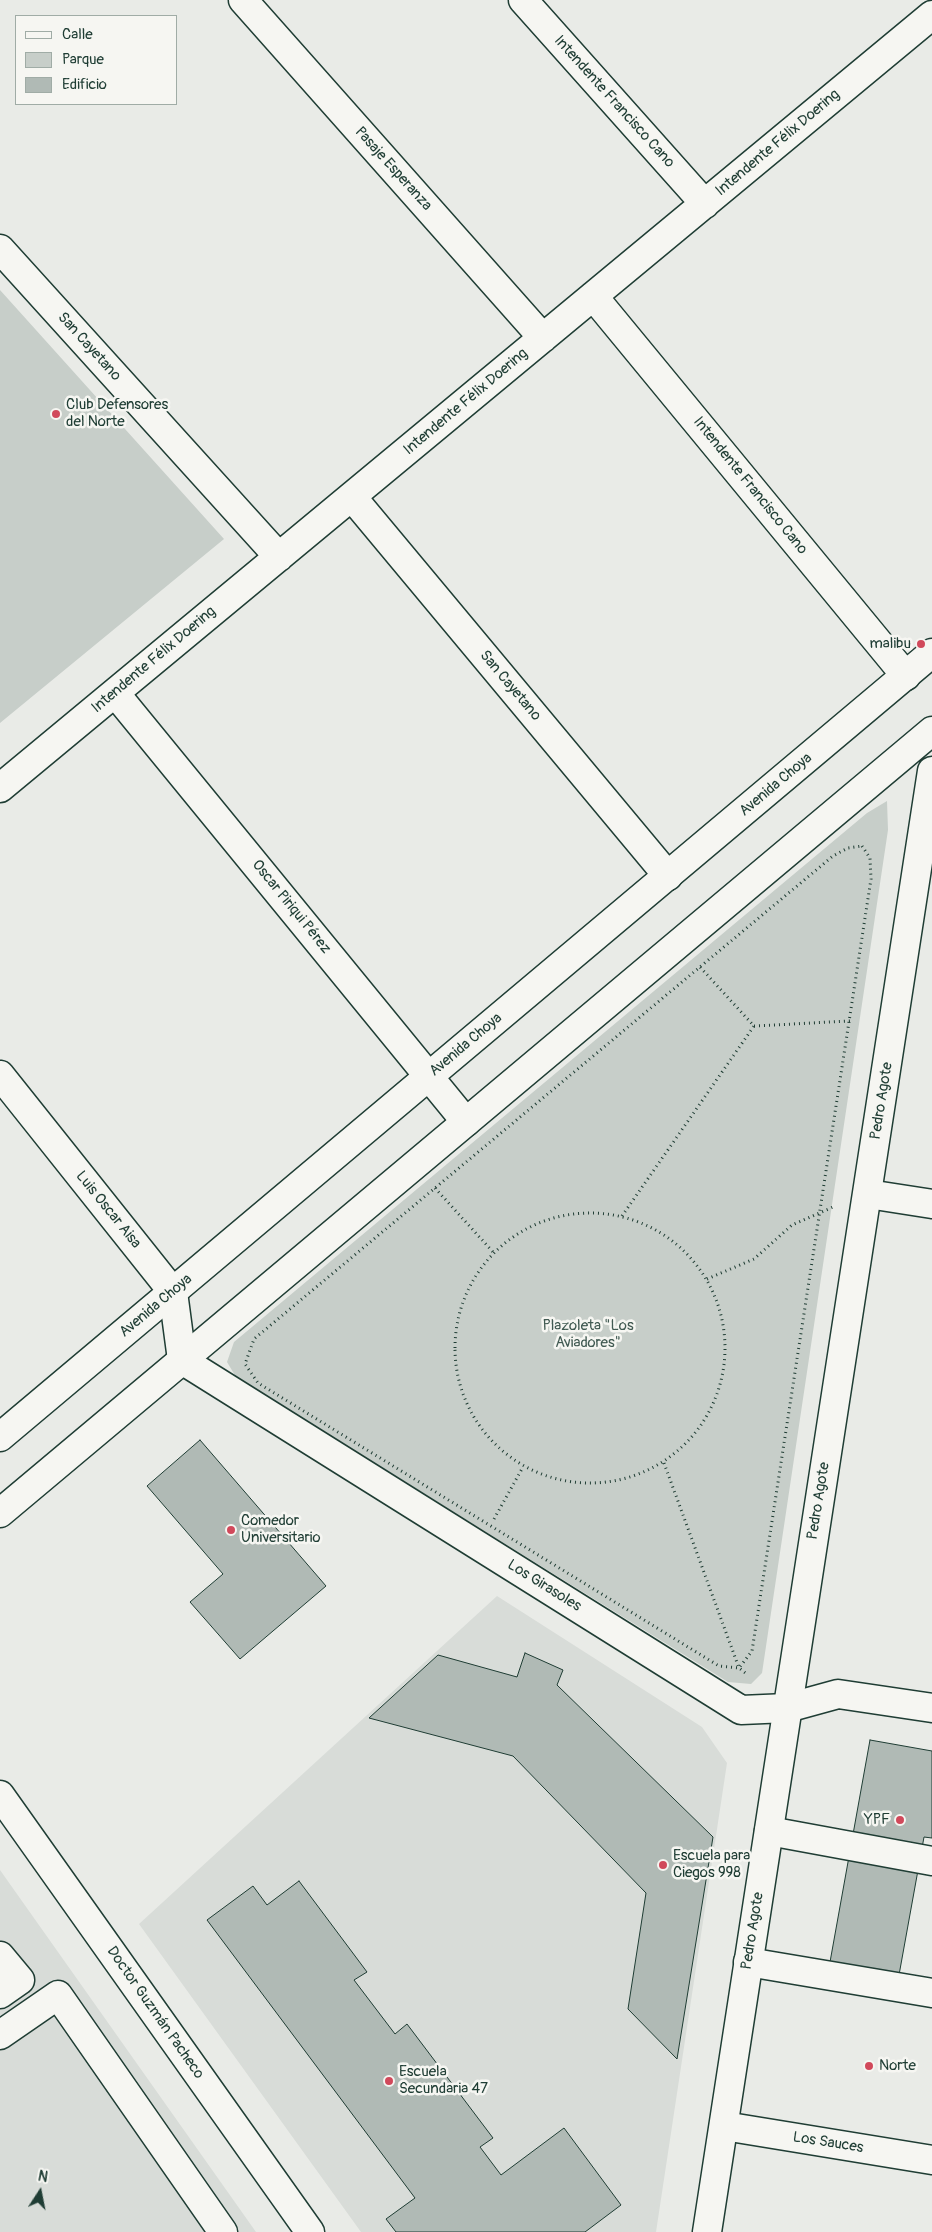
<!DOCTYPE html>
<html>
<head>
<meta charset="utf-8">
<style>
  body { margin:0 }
  #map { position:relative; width:932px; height:2232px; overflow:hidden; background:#e9ebe7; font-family:Pangolin,sans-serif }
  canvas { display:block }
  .legend { position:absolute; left:15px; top:15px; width:162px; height:90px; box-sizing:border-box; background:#f6f6f2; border:1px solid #a0aca6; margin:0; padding:6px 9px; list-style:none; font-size:15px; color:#1f3d34 }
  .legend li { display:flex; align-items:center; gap:10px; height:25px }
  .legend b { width:25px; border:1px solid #a0aca6 }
  .north { position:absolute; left:15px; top:2167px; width:50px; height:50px; -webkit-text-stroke:4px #f6f6f2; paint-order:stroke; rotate:11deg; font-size:14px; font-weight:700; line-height:20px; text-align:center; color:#1f3d34 }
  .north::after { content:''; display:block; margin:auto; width:18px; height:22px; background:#1f3d34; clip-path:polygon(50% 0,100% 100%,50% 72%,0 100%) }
</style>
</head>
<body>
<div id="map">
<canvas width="932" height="2232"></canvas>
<ul class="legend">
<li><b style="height:6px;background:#f6f6f2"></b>Calle</li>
<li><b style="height:14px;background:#c7cec9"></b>Parque</li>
<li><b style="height:14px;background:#b0bab5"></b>Edificio</li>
</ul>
<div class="north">N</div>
</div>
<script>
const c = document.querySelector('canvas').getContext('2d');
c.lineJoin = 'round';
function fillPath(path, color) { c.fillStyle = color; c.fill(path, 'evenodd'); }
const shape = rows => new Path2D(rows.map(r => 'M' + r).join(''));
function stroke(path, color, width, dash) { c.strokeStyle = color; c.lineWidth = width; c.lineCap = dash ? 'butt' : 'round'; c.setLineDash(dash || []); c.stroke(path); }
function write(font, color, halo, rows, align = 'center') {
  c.font = font + ' Pangolin,sans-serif'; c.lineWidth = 5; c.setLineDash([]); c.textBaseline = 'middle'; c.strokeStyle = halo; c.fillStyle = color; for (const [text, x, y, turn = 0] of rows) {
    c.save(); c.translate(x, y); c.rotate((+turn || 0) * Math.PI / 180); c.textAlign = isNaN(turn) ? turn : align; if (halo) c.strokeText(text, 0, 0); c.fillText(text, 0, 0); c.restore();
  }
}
const built = shape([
  [497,1596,702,1727,727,1763,656,2232,361,2232,139,1924],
  [0,1870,256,2232,0,2232]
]);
const green = shape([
  [0,290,224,539,0,723],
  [887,801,888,830,762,1673,751,1684,728,1682,236,1377,227,1362,234,1342,867,813]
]);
const building = shape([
  [200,1440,326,1586,240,1659,190,1602,223,1574,147,1486,200,1440],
  [525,1653,563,1670,557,1685,713,1837,677,2059,628,2009,646,1893,513,1756,369,1718,438,1655,517,1677,525,1653],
  [870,1740,932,1751,932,1838,924,1837,899,1975,830,1962,870,1740],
  [299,1881,367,1972,354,1980,395,2034,407,2024,493,2138,480,2147,501,2175,564,2128,621,2205,585,2232,396,2232,386,2219,415,2198,207,1920,253,1886,267,1905,299,1881]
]);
const path = shape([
  [862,846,870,858,871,879,752,1651,739,1668,719,1666,258,1383,245,1364,254,1339,833,856,848,848,862,846],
  [754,1026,850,1021],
  [435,1188,493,1252],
  '455 1348a135 135 0 1 1 270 0a135 135 0 1 1-270 0Z',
  [622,1216,754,1026,700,967],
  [707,1279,754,1259,792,1225,833,1207],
  [664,1463,739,1668,748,1675],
  [494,1519,523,1467]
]);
const minor = shape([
  [243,0,543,338],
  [523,0,705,204],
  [0,249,279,557],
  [593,296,906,676],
  [352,497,668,876],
  [115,693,466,1122],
  [0,788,932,15],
  [0,1075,173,1292,182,1360,741,1710,787,1708,838,1694,932,1708],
  [868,1194,932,1204],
  [0,1795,310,2232],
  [769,1831,932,1861],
  [0,1956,20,1980,0,1994],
  [748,1962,932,1993],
  [0,2035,58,1995,223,2232],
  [724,2126,932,2160]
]);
const major = shape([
  [0,1437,932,653],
  [0,1513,932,731],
  [707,2232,932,771]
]);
const markers = [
  [56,414,5,"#d1495b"],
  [921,644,5,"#d1495b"],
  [231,1530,5,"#d1495b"],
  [900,1820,5,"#d1495b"],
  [663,1865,5,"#d1495b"],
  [869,2066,5,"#d1495b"],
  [389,2081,5,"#d1495b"]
];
const streetNames = [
  ["Intendente Francisco Cano",614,102,48],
  ["Intendente Félix Doering",778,143,-40],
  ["Pasaje Esperanza",393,169,48],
  ["San Cayetano",89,347,48],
  ["Intendente Félix Doering",466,402,-40],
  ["Intendente Francisco Cano",750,486,51],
  ["Intendente Félix Doering",154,660,-40],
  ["San Cayetano",510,686,50],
  ["Avenida Choya",776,785,-40],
  ["Oscar Piriqui Pérez",291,907,51],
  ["Avenida Choya",466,1045,-40],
  ["Pedro Agote",882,1101,-81],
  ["Luis Oscar Aisa",108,1210,51],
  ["Avenida Choya",156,1306,-40],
  ["Pedro Agote",819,1501,-81],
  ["Los Girasoles",544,1586,32],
  ["Pedro Agote",753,1931,-81],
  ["Doctor Guzmán Pacheco",155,2013,55],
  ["Los Sauces",828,2143,9]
];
const poiNames = [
  ["Club Defensores",66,405],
  ["del Norte",66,422],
  ["malibu",911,644,"right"],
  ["Comedor",241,1521],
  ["Universitario",241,1538],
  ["YPF",890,1820,"right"],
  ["Escuela para",673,1856],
  ["Ciegos 998",673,1873],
  ["Norte",879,2066],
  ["Escuela",399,2072],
  ["Secundaria 47",399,2089]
];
const parkNames = [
  ["Plazoleta \"Los",588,1326],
  ["Aviadores\"",588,1343]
];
fillPath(built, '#d8dcd8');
fillPath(green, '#c7cec9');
fillPath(building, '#b0bab5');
stroke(building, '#1f3d34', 1);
stroke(minor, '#1f3d34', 31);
stroke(major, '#1f3d34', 31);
stroke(path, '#1f3d34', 3, [1, 4]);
stroke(minor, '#f6f6f2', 28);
stroke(major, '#f6f6f2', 28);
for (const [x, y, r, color] of markers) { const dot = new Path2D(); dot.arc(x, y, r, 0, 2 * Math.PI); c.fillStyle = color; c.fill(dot); stroke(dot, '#f6f6f2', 2); }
write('15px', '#1f3d34', '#f6f6f2', streetNames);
write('15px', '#1f3d34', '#f6f6f2', poiNames, 'left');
write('15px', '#415a52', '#f6f6f2', parkNames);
</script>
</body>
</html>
